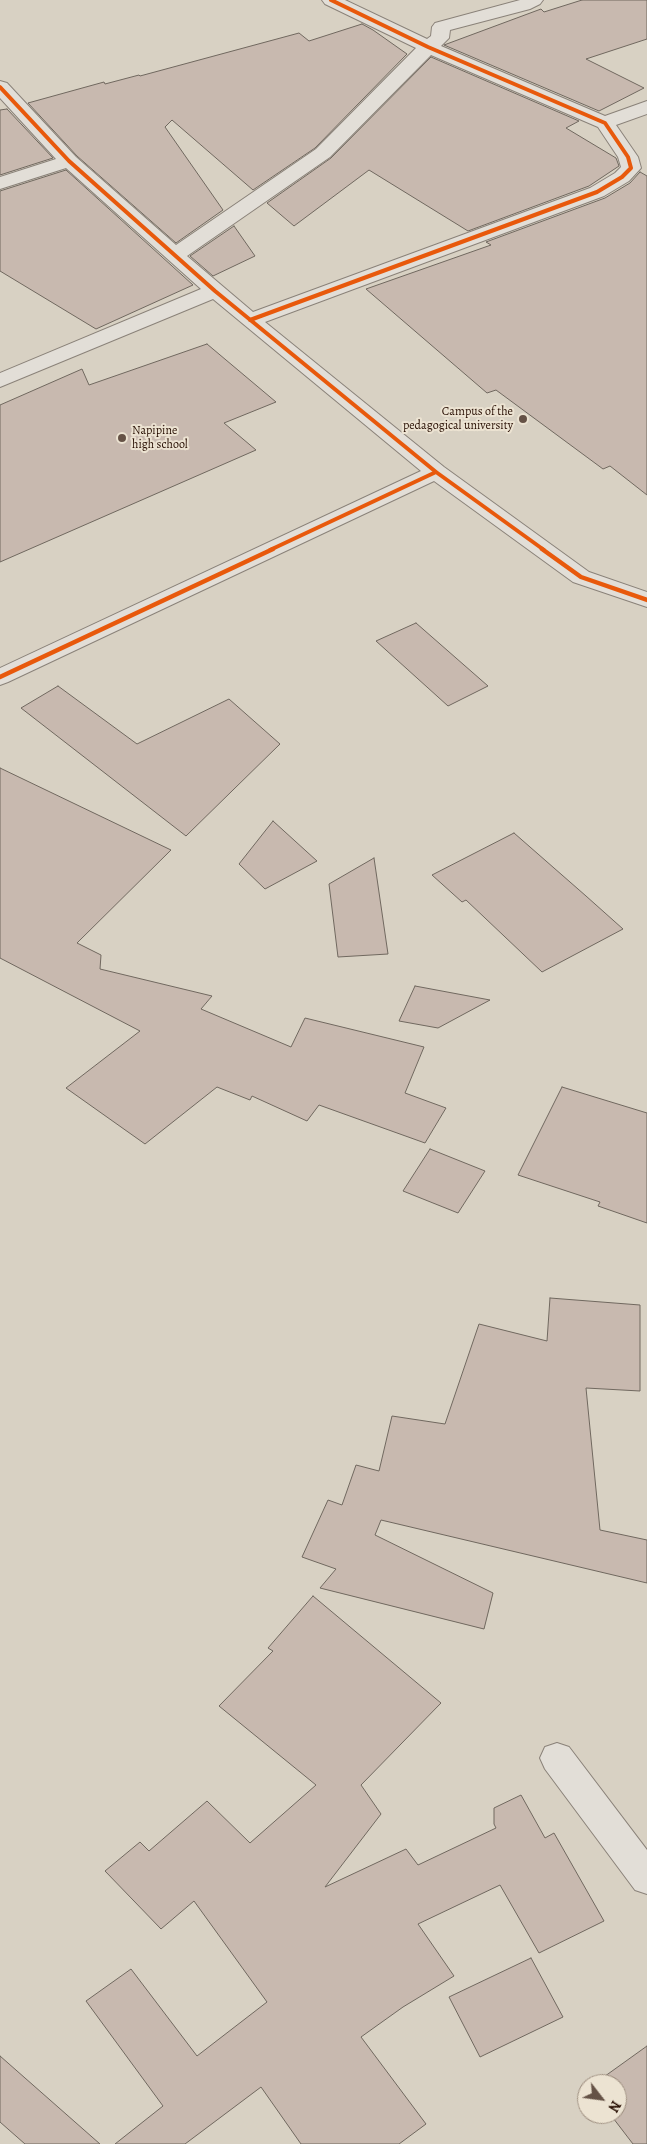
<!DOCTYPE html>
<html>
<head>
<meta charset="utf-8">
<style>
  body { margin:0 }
  #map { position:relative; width:647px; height:2144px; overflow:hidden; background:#d8d1c3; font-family:Alegreya,serif }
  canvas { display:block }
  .north { position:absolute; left:577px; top:2074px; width:50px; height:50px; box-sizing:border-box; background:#ece3d2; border:1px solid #9d8e7f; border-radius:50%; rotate:120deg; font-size:14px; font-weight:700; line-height:20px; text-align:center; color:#270e02 }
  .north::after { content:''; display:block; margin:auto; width:18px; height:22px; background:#655246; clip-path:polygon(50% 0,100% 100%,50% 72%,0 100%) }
</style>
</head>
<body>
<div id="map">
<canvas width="647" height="2144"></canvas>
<div class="north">N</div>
</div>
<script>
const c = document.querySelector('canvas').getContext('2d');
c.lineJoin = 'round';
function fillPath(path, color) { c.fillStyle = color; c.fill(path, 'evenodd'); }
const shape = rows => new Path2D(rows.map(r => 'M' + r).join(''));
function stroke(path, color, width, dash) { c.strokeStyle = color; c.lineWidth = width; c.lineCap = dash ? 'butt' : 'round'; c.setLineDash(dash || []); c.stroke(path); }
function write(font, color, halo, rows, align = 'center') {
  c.font = font + ' Alegreya,serif'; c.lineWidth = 4; c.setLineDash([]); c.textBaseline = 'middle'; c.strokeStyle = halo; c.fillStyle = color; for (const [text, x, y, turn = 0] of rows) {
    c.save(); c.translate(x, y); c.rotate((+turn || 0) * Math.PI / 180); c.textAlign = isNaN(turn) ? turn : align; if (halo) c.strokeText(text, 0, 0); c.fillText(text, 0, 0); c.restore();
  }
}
const building = shape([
  [582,0,647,0,647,39,586,59,644,88,599,111,444,45,541,9,544,12,582,0],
  [362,24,373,30,407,54,315,148,253,190,172,120,165,127,223,210,176,243,77,156,28,103,104,82,105,84,139,75,140,76,299,33,309,41,362,24],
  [431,57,579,121,566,128,616,158,619,166,589,186,468,231,369,170,294,226,267,203,331,158,431,57],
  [7,109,53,158,0,175,0,110,7,109],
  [66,170,193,285,96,329,0,271,0,191,66,170],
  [640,172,647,176,647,495,610,466,603,469,496,390,487,393,366,289,491,245,486,242,605,198,630,183,640,172],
  [234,226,255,256,213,276,190,256,234,226],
  [207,344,276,402,224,423,256,450,0,562,0,405,82,369,89,385,207,344],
  [416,623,488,686,448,706,376,641,416,623],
  [58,686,137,744,229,699,280,744,186,836,21,708,58,686],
  [0,768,171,850,77,943,101,955,100,969,212,996,201,1009,291,1047,305,1018,424,1047,405,1093,446,1108,425,1143,319,1105,307,1121,252,1096,250,1100,217,1087,145,1144,66,1088,140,1031,0,958,0,768],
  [273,821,317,861,265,889,239,864,273,821],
  [514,833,586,896,623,929,542,972,466,900,462,902,432,875,514,833],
  [374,858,388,954,338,957,329,884,374,858],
  [415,986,490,1000,438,1028,399,1021,415,986],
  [562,1087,647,1113,647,1223,598,1206,600,1202,518,1175,562,1087],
  [430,1149,485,1171,458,1213,403,1191,430,1149],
  [550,1298,640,1305,640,1391,586,1388,600,1530,647,1540,647,1583,381,1520,375,1535,493,1593,484,1629,320,1588,336,1569,302,1557,328,1500,342,1505,356,1465,379,1471,392,1416,445,1424,479,1324,547,1341,550,1298],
  [313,1596,441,1703,361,1785,381,1814,325,1887,406,1849,418,1865,496,1828,494,1824,494,1808,521,1795,545,1838,554,1833,604,1921,539,1953,500,1885,418,1924,454,1976,403,2007,361,2037,426,2124,399,2144,301,2144,261,2087,185,2144,115,2144,163,2106,86,2001,131,1969,197,2056,267,2002,194,1901,161,1929,105,1871,140,1842,149,1851,207,1801,250,1843,316,1785,219,1706,273,1651,268,1648,313,1596],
  [531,1958,563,2017,480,2057,449,1997,531,1958],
  [647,2046,647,2144,633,2144,610,2114,617,2114,617,2084,594,2084,647,2046],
  [0,2056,100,2144,25,2144,0,2122,0,2056]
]);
const minor = shape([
  [322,0,345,0,427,39,431,36,432,27,435,23,520,0,543,0,540,4,530,9,450,30,449,38,441,46,605,116,647,101,647,114,616,125,638,157,641,168,629,181,604,196,265,322,444,467,589,572,647,592,647,607,573,582,434,481,8,682,0,685,0,668,421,471,213,299,0,387,0,373,201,289,66,168,0,189,0,177,56,159,0,98,0,81,7,83,76,157,176,245,316,149,416,48,325,4,322,0],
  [431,55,598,127,618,157,621,167,615,173,590,188,253,312,187,256,330,157,431,55],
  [557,1743,569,1747,647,1850,647,1894,635,1890,545,1769,540,1758,545,1747,557,1743]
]);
const cyclewayFar1 = shape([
  [0,87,69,161,215,291,436,472,544,550],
  [250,320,597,192,622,177,631,168,628,157,605,123,428,47,331,0],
  [270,550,436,472]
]);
const cycleway = shape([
  [542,549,581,577,647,600],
  [0,677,273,549]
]);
const markers = [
  [523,419,5,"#655246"],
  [122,438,5,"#655246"]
];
const farPoinames = [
  ["Campus of the",513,412],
  ["pedagogical university",513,426],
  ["Napipine",132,431,"left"],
  ["high school",132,445,"left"]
];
fillPath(building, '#c8b9af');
stroke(building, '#70685f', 1);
stroke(minor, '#8a8279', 2);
fillPath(minor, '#e2ded7');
stroke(cyclewayFar1, '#e8590c', 4);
stroke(cycleway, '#e8590c', 4.5);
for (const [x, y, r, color] of markers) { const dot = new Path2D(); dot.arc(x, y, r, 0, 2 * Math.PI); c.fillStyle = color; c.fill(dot); stroke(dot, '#ece3d2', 2); }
write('12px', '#270e02', '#ece3d2', farPoinames, 'right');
</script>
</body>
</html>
